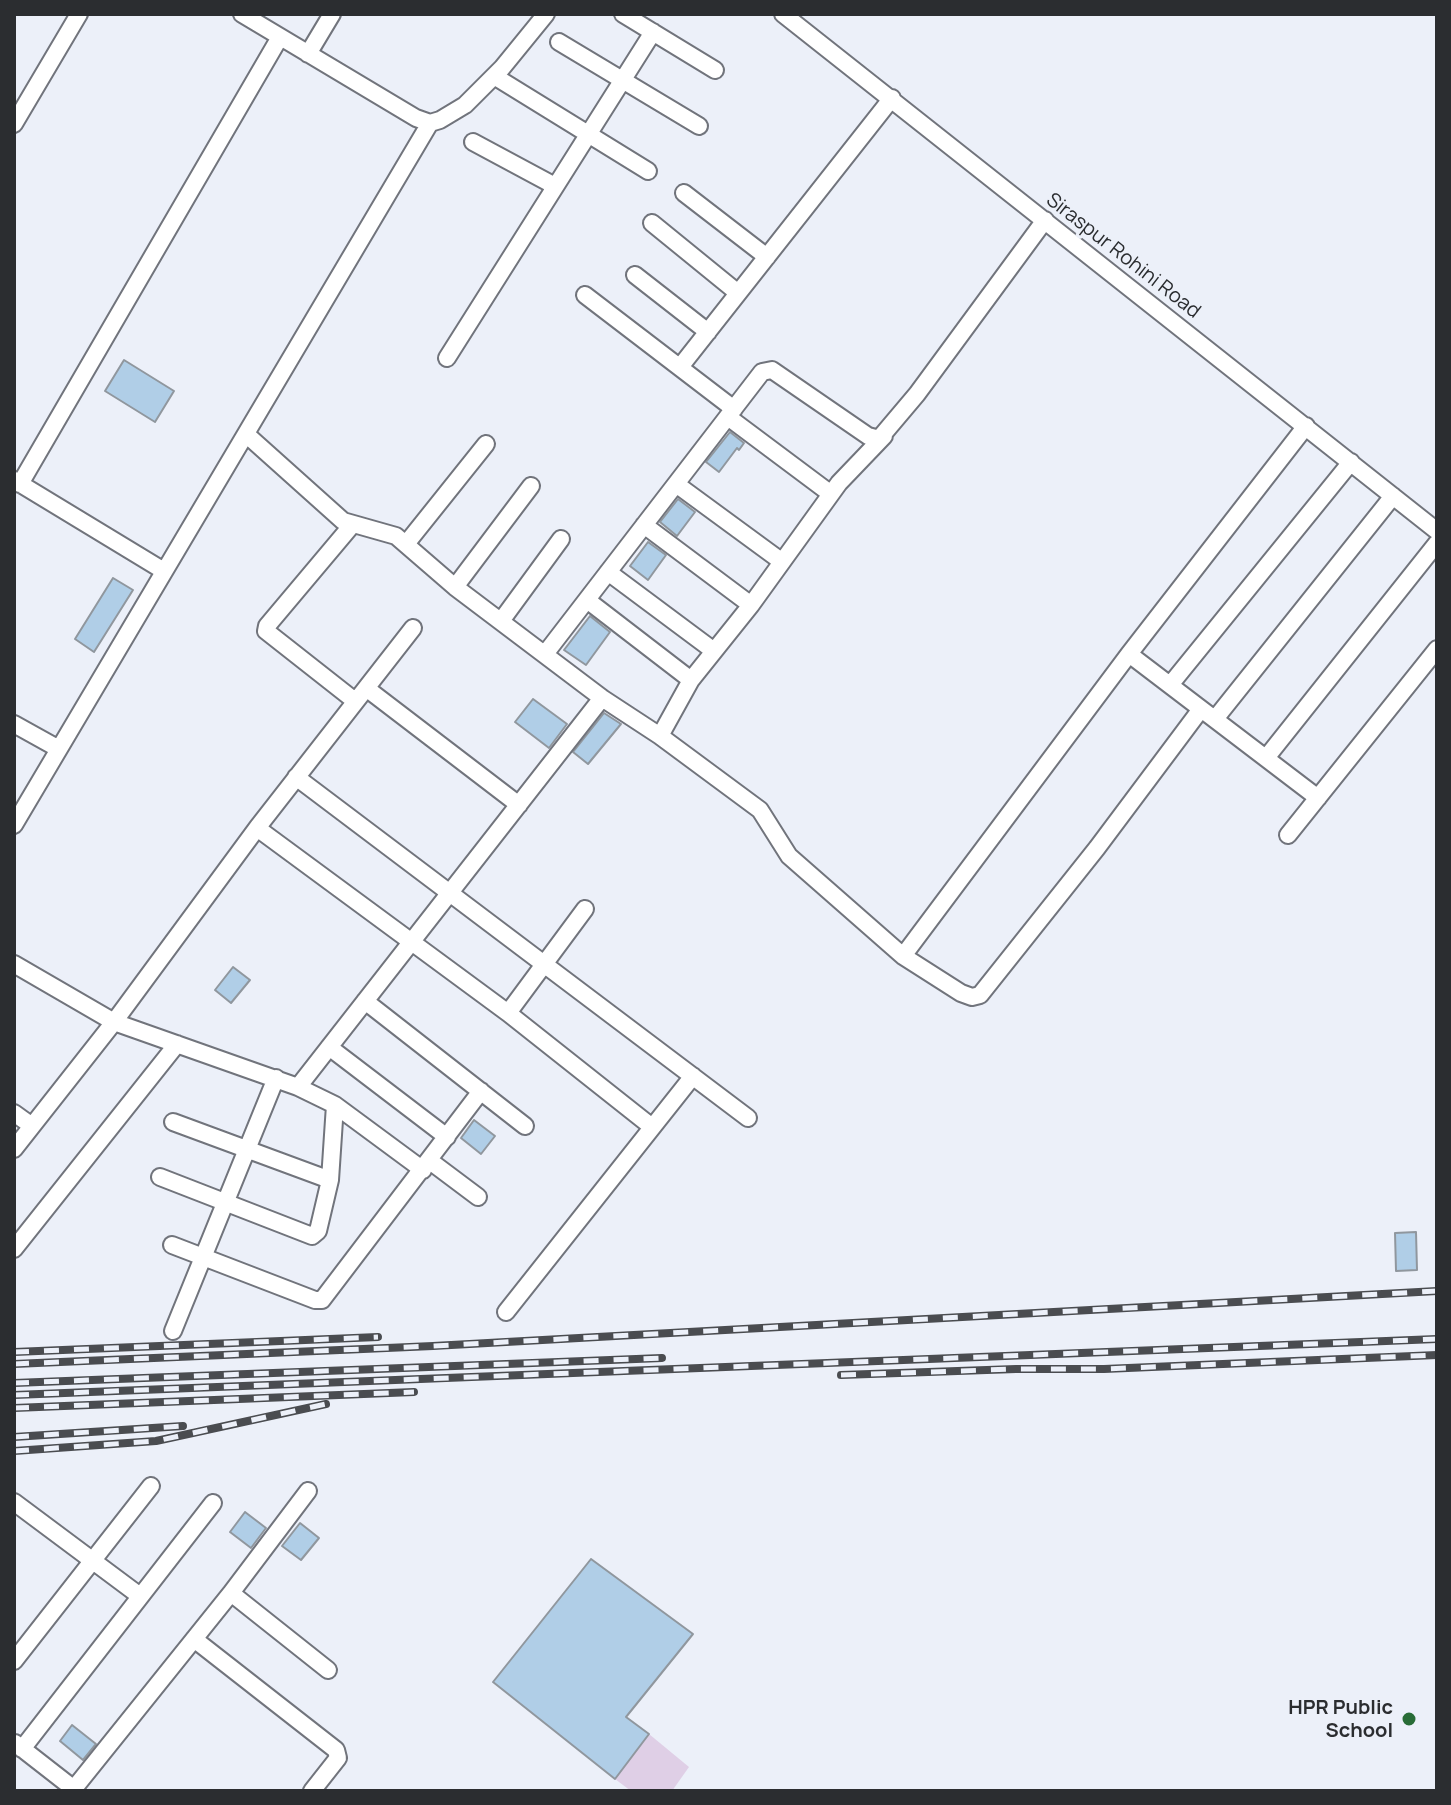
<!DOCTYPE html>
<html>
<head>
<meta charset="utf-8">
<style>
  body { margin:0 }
  #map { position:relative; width:1451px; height:1805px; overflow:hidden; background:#ecf0f9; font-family:Manrope,sans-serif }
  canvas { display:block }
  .frame { position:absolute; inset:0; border:16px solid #2b2d30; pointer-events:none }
</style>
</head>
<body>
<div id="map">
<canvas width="1451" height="1805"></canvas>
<div class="frame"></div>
</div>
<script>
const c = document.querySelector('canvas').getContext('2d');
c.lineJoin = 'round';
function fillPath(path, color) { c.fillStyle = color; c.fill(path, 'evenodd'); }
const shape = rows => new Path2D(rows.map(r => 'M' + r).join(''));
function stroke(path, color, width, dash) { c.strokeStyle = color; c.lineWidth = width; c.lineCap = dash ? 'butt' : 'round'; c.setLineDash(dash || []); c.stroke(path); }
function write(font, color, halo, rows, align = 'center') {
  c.font = font + ' Manrope,sans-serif'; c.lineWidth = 6; c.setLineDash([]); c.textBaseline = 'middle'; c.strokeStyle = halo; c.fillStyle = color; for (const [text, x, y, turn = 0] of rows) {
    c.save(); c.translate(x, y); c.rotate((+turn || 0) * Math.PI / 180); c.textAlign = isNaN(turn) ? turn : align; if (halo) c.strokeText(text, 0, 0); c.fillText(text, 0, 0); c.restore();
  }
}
const green = shape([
  [649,1734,689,1767,672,1791,631,1791,615,1779]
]);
const building = shape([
  [124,360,174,391,155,422,105,391,124,360],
  [730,432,744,443,739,450,737,448,719,472,706,462,730,432],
  [678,499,695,512,677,536,660,522,678,499],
  [648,542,666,555,648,580,630,566,648,542],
  [113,578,133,590,94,652,75,639,113,578],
  [590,616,610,632,586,665,564,650,590,616],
  [533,699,567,724,549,748,515,722,533,699],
  [604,713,621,724,588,764,573,752,604,713],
  [233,967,250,980,231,1003,215,990,233,967],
  [474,1120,495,1136,481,1154,461,1138,474,1120],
  [1416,1232,1417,1270,1396,1271,1395,1233,1416,1232],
  [245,1512,266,1528,251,1548,230,1532,245,1512],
  [300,1523,319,1538,301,1560,282,1546,300,1523],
  [591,1559,693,1634,626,1717,649,1734,615,1779,493,1682,591,1559],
  [72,1725,96,1744,83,1760,60,1741,72,1725]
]);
const minor = shape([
  [242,14,416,118,430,123],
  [623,14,715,70],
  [783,14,1437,531],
  [559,42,699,126],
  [308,54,332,14],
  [494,76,648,171],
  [430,123,440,120,465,105,502,68,546,14],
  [14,124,79,14],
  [473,142,555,186],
  [684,193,767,257],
  [652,223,738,293],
  [635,275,708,332],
  [585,295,734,409],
  [447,358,653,32],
  [680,367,892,98],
  [728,417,831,494],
  [247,435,343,521,396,536,455,587,602,698,660,736],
  [884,436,839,483,751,605,691,680,660,736,760,810,789,856,903,956,961,993,972,997,980,995,1097,848,1201,709],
  [14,480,164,571],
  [20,484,280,37],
  [676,484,781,561],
  [352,525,267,626,266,631,355,701],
  [644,525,751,605],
  [406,544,486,444],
  [608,572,714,651],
  [455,587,531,486],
  [587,600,691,680],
  [501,621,561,539],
  [545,654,762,372,772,370,868,436,879,439,917,394,1045,220],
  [1129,654,1318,798],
  [1170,685,1351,462],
  [366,688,519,805],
  [1215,719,1393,496],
  [14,724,59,749],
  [1266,758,1437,543],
  [296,777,748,1118],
  [14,825,430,123],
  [257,828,508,1013,652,1127],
  [1288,835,1437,649],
  [903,956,1129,654,1306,426],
  [14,964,114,1022,298,1087,335,1105,423,1170],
  [365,1001,525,1126],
  [508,1013,585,909],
  [329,1047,447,1137],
  [298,1087,602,698],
  [14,1113,32,1126],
  [173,1122,330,1180],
  [14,1149,114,1022,257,828,413,628],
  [430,1161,478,1197],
  [160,1177,312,1236,318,1231,330,1180,335,1105],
  [172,1245,315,1300,322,1300,481,1091],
  [14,1249,177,1044],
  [506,1312,693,1076],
  [173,1331,276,1078],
  [14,1502,140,1596],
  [231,1593,328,1670],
  [194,1639,336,1750,338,1758,312,1791],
  [14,1661,151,1486],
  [15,1743,74,1789],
  [22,1749,213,1503],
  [72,1791,231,1593,308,1491]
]);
const rail = shape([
  [14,1352,378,1337],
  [14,1364,433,1346,1437,1291],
  [841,1375,1016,1369,1104,1369,1437,1355],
  [14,1383,662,1358],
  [14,1395,1437,1339],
  [14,1408,414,1392],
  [14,1437,183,1426],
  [14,1451,156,1441,326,1404]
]);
const markers = [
  [1409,1719,8,"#286c37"]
];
const streetNames = [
  ["Siraspur Rohini Road",1123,256,38]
];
const poiNames = [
  ["HPR Public",1393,1708],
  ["School",1393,1731]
];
fillPath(green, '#dfcfe6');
fillPath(building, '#b0cee7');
stroke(building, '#90979e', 2);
stroke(minor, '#71747c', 20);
stroke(minor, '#fff', 16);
stroke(rail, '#4a4c50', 8);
stroke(rail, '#ecf0f9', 5, [15]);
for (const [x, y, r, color] of markers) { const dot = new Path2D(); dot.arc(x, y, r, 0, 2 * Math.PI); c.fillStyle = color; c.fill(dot); stroke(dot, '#ecf0f9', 3); }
write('20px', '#2b2d30', '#ecf0f9', streetNames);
write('bold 20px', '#2b2d30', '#ecf0f9', poiNames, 'right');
</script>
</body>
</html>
